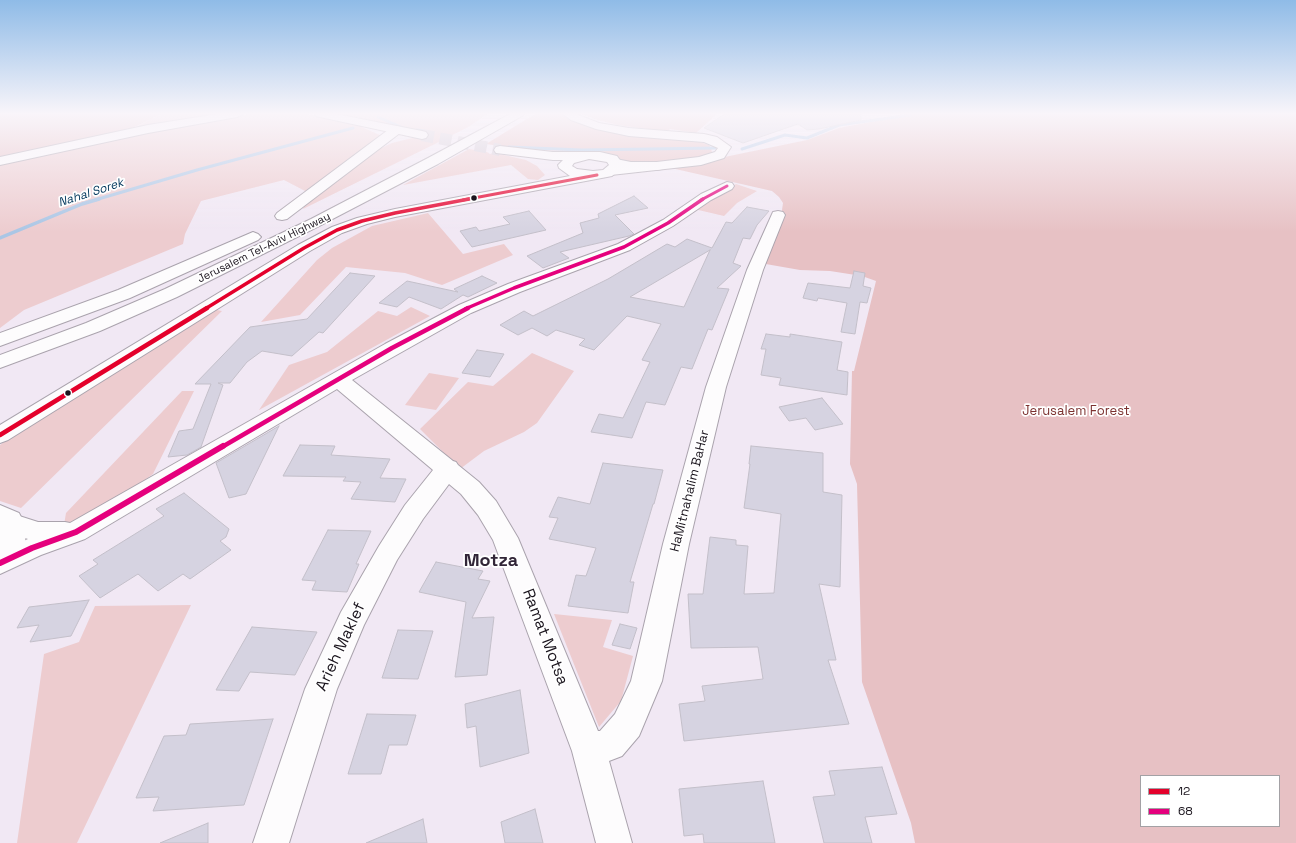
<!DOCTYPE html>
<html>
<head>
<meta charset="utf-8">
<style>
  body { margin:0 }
  #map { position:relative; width:1296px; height:843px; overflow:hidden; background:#f1e8f4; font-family:"Space Grotesk",sans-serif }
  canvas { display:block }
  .legend { position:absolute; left:1140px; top:775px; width:140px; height:52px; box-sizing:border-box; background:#fff; border:1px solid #a3a1a5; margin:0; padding:5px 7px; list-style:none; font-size:12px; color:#1a141d }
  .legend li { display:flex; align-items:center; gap:8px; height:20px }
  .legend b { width:20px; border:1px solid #a3a1a5 }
</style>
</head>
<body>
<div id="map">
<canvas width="1296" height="843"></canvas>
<ul class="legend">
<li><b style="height:5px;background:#e4002b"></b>12</li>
<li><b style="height:5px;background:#e5007d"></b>68</li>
</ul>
</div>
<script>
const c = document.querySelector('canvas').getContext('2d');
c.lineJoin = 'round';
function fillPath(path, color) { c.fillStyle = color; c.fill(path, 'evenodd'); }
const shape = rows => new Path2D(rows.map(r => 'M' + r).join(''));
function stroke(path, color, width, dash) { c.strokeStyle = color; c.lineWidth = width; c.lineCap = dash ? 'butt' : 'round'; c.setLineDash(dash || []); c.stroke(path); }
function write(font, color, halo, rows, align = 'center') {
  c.font = font + ' "Space Grotesk",sans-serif'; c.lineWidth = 3.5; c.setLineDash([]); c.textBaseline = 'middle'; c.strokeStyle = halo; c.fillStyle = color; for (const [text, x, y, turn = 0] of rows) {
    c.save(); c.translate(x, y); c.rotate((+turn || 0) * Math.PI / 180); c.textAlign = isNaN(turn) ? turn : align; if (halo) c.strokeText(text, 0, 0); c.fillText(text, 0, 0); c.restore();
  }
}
const green = shape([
  [162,114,221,114,131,129],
  [248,114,308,114,357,125,382,136,307,192,284,180,201,201,185,234,183,244,24,310,0,328,0,162,180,124],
  [340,114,487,114,470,126,445,139,303,209,306,202,371,153,392,143,416,137,374,121],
  [469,149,487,152,490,154,495,153,526,160,537,166,545,175,538,180,528,179,511,165,403,185],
  [736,184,757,191,737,203,724,216,694,209],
  [428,213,463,254,504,244,513,255,442,285,405,273,346,267,300,315,261,322,317,260,332,248,372,226],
  [411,307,430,316,259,410,289,365,327,352,378,311,397,316],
  [212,309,222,311,21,508,0,501,0,445,27,426],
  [532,353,574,371,537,423,524,432,484,451,460,469,420,429,468,382,493,386],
  [429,373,459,378,436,410,405,405],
  [182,391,194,391,153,474,124,495,83,519,64,525,66,513],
  [191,605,77,843,17,843,44,654,79,642,95,606],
  [554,614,612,620,603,647,633,656,621,701,599,727]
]);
const forest = shape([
  [0,114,162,114,130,129,0,158],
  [535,114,565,114,573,120,694,140,709,145,711,148,712,152,708,156,658,165,625,162,614,155,601,152,528,150,486,144],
  [582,114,717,114,696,133,670,129,667,132,618,125,597,120],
  [912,114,1296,114,1296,843,915,843,911,823,862,682,857,484,850,464,852,371,854,371,876,281,862,276,830,271,800,270,760,263,781,217,783,203,779,197,772,191,671,168,807,140,839,128],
  [1141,776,1279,776,1279,826,1141,826]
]);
const streamFar1 = shape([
  [378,117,403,128],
  [417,130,429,132],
  [509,147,582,150,715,148],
  [742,149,785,135,807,138,839,125,910,115],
  [95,200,197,170,353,128]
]);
const stream = shape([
  [0,238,82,204,99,199]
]);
const building = shape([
  [724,114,861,114,861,120,819,129,807,130,798,124,743,143,704,128,724,114],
  [634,196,648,208,615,215,634,234,629,236,560,252,569,258,543,268,527,256,583,233,580,223,599,218,598,214,634,196],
  [747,207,769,211,757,225,750,239,743,238,733,263,741,266,717,288,729,289,712,330,708,329,692,369,681,367,665,405,646,402,632,438,591,432,599,414,623,418,650,362,642,360,661,324,627,316,594,350,579,345,585,339,556,330,547,336,532,328,518,335,500,325,524,311,533,316,608,279,667,244,675,247,687,239,712,248,726,222,732,223,747,207],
  [710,250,684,307,630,297,710,250],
  [529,211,546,230,472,247,460,231,476,227,479,231,510,224,503,217,529,211],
  [854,271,865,273,863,286,871,288,867,303,860,302,855,334,841,332,847,303,818,298,817,301,803,298,808,283,850,288,854,271],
  [350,273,375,276,323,333,319,332,292,356,262,351,247,362,230,383,218,383,223,385,201,447,187,455,168,457,179,431,193,429,211,384,195,384,250,327,307,319,350,273],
  [482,276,497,283,468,297,463,295,441,309,409,297,397,307,379,303,407,281,458,292,454,289,482,276],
  [766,334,790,337,790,334,842,342,837,370,848,372,847,395,779,385,781,378,761,375,766,349,761,349,766,334],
  [477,350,504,354,490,377,462,373,477,350],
  [822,398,843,424,815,430,806,418,789,421,779,407,822,398],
  [279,426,246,494,229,498,216,463,279,426],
  [300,445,335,446,331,455,390,459,380,478,406,479,395,502,351,499,361,482,343,481,346,477,283,476,300,445],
  [751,446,823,453,823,492,842,495,840,587,819,584,836,660,828,660,849,724,684,741,679,704,705,701,702,686,763,679,758,647,691,648,688,594,703,594,710,537,736,540,736,545,748,546,744,594,774,593,781,514,744,508,750,464,749,464,751,446],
  [603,463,663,470,654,504,653,504,630,582,634,582,628,613,568,606,576,575,586,576,596,548,549,539,558,518,549,517,558,497,590,504,603,463],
  [184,493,229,529,226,537,220,541,231,550,190,579,183,574,158,591,138,574,100,598,79,576,98,564,93,560,164,516,156,509,184,493],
  [328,530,371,531,356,564,359,564,347,592,312,590,316,581,302,580,328,530],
  [436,562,483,571,478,579,490,581,472,618,494,617,487,675,455,677,466,602,419,592,436,562],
  [89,600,71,636,30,642,39,625,17,628,29,607,89,600],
  [620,624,637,628,630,649,612,645,620,624],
  [252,627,317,632,295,675,250,672,239,691,216,690,252,627],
  [398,630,433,631,418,679,382,678,398,630],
  [520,690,529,753,480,767,476,726,467,728,465,704,520,690],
  [367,714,416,715,407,745,389,745,381,774,348,774,367,714],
  [273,719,244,805,153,811,159,797,136,798,164,736,186,735,190,724,273,719],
  [882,767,897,814,865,817,872,843,824,843,813,797,835,795,829,771,882,767],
  [763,781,775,843,704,843,703,834,684,836,679,789,763,781],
  [535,809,543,843,505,843,501,822,535,809],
  [423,819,427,843,366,843,423,819],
  [208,823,208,843,160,843,208,823]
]);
const majorTunnel = shape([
  [422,135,500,150]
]);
const minor = shape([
  [396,126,400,127,402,130,400,133,287,219,282,220,277,219,275,216,277,213,392,127,396,126],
  [616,159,631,162,657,162,662,163,664,166,662,169,657,170,631,170,611,166,610,163,611,160,616,159],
  [727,182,732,183,734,186,732,189,711,200,673,226,630,250,520,292,471,313,352,380,453,461,456,462,458,465,479,482,496,501,518,538,598,731,600,731,615,714,631,681,663,544,706,387,747,270,773,212,778,211,783,212,785,215,763,270,726,387,689,544,662,681,639,736,622,756,609,761,632,843,596,843,572,751,493,540,478,515,461,494,449,484,423,519,397,560,364,625,337,689,289,843,253,843,305,689,341,612,379,546,405,505,433,470,337,389,85,539,41,555,0,574,0,551,28,539,4,531,0,524,4,517,13,514,38,522,65,522,70,523,385,344,459,305,508,284,618,244,663,220,701,194,727,182]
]);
const major = shape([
  [218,114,243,114,237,117,148,133,0,165,0,157,148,125,218,114],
  [315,114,336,114,422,131,426,132,428,135,426,138,422,139,320,117,316,116,315,114],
  [500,146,553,152,600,152,617,156,622,163,623,166,612,176,607,177,395,217,367,224,342,233,310,251,8,440,0,443,0,425,298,245,332,227,357,218,395,209,570,176,559,168,558,165,563,160,553,160,496,153,494,150,496,147,500,146],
  [589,159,607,162,609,165,603,170,593,171,577,169,572,166,574,163,589,159],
  [0,505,19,513,27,529,25,541,21,548,9,565,0,568,0,505]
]);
const highway = shape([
  [510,114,524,114,522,116,438,164,321,225,177,297,100,331,0,368,0,355,86,323,165,289,311,219,428,158,510,114],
  [563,114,576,114,599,123,629,128,704,134,717,137,731,147,724,158,701,165,611,175,606,174,604,171,606,168,699,157,715,152,718,148,704,142,629,136,596,129,571,120,563,114],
  [253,232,258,234,261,237,258,240,130,298,0,346,0,333,118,290,253,232]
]);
const bus1Far2 = shape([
  [463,200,597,175]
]);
const bus1Far1 = shape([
  [205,309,304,248,337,230,362,221,395,213,469,199]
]);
const bus1 = shape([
  [0,435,207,308]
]);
const bus2Far3 = shape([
  [701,200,727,186]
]);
const bus2Far2 = shape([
  [465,309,514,288,624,247,668,223,703,199]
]);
const bus2Far1 = shape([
  [222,447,392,348,468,308]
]);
const bus2 = shape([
  [0,563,32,548,76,532,223,446]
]);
const markers = [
  [474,198,3.5,"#1a141d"],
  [68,393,3.5,"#1a141d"]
];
const farStreetnames = [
  ["Jerusalem Tel-Aviv Highway",264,248,-26]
];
const farWaternames = [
  ["Nahal Sorek",91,193,-18]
];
const parkNames = [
  ["Jerusalem Forest",1076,411]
];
const streetNames = [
  ["HaMitnahalim BaHar",690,491,-76]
];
const nearStreetnames = [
  ["Ramat Motsa",545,637,69],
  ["Arieh Maklef",341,647,-65]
];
const nearQuarternames = [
  ["Motza",491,561]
];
fillPath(green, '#edcccf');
fillPath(forest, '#e7c1c4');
stroke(streamFar1, '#aac6e5', 3);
stroke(stream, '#aac6e5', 3.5);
fillPath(building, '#d6d3e1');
stroke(building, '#c3bfc9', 1);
stroke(majorTunnel, '#d1c8d4', 12, [12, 6]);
stroke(minor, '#aaa3ad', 2);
stroke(major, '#aaa3ad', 2);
stroke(highway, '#aaa3ad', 2);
fillPath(minor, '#fdfcfd');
fillPath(major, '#fdfcfd');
fillPath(highway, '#fdfcfd');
stroke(bus1Far2, '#e4002b', 3);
stroke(bus1Far1, '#e4002b', 3.5);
stroke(bus1, '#e4002b', 4.5);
stroke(bus2Far3, '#e5007d', 3);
stroke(bus2Far2, '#e5007d', 3.5);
stroke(bus2Far1, '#e5007d', 4.5);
stroke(bus2, '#e5007d', 6);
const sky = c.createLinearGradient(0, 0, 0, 232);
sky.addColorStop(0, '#8fbbe7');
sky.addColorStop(0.49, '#f9f5fa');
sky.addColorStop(1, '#f9f5fa00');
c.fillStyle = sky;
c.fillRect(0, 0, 1296, 232);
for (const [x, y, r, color] of markers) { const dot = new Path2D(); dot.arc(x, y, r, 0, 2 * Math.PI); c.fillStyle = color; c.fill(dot); stroke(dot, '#fff', 1.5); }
write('11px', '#1a141d', '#fff', farStreetnames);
write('italic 12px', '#01365b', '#fff', farWaternames);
write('13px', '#7c3230', '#fff', parkNames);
write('13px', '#1a141d', '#fff', streetNames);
write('16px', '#1a141d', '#fff', nearStreetnames);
write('bold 18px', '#312537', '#fff', nearQuarternames);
</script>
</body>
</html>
